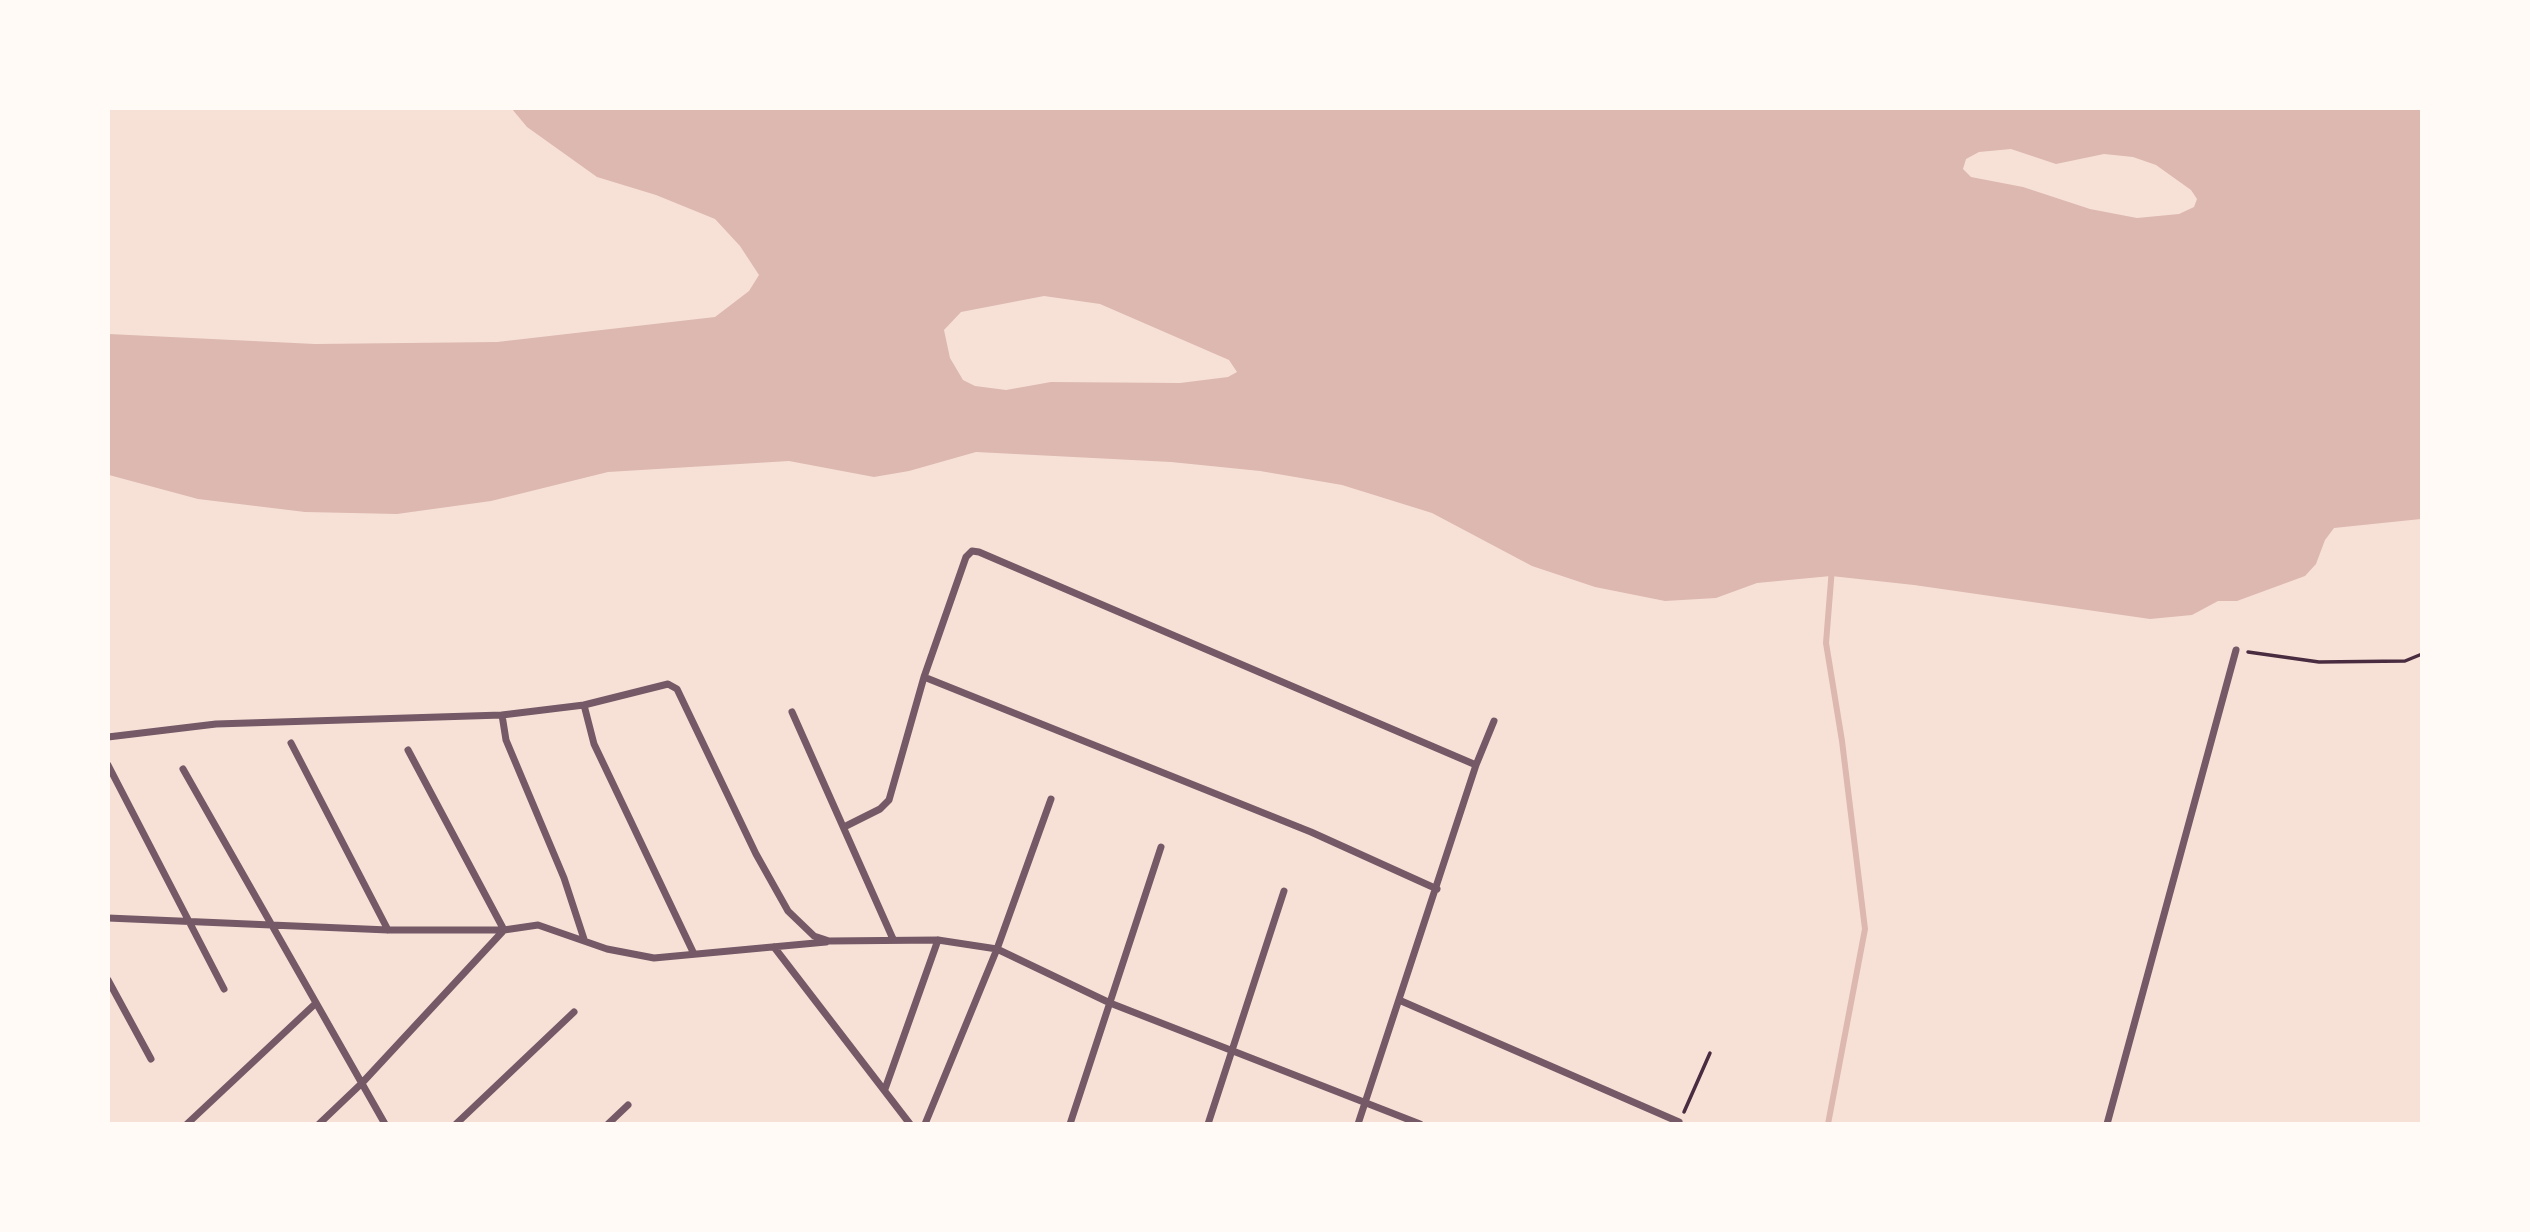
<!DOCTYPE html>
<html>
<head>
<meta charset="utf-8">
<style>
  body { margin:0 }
  #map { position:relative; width:2530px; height:1232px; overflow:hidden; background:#f7e1d7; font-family:"Alegreya Sans",sans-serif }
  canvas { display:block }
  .frame { position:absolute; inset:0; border:110px solid #fffaf5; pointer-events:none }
</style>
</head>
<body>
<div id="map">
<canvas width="2530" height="1232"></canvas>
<div class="frame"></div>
</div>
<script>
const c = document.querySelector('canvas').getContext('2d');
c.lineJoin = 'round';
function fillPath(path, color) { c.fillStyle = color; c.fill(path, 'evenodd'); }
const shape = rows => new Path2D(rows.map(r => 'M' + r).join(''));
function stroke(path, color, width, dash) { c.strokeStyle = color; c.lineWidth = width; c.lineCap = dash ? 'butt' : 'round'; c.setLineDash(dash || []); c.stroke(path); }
const water = shape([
  [512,109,2421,109,2421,519,2334,528,2325,540,2316,564,2305,576,2237,601,2218,601,2192,615,2150,619,1914,585,1831,576,1757,583,1716,598,1665,601,1595,587,1532,566,1432,513,1342,485,1260,471,1171,462,976,452,909,471,874,477,789,461,608,472,491,501,397,514,305,512,198,499,109,475,109,334,315,344,497,342,715,317,749,291,759,275,740,246,715,219,656,195,597,177,527,127],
  [2011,149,2056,164,2104,154,2133,157,2156,165,2191,190,2197,199,2194,207,2179,214,2137,218,2090,209,2023,187,1971,177,1963,169,1966,159,1979,152],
  [1044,296,1100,304,1229,360,1237,372,1228,377,1180,383,1051,382,1006,390,975,386,963,380,950,358,944,330,961,312]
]);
const stream = shape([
  [1828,1124,1865,929,1842,741,1826,643,1832,568]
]);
const path = shape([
  [2248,652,2319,662,2405,661,2422,654],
  [1684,1112,1710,1053]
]);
const minor = shape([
  [924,677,1311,832,1437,889],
  [584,705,594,744,694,954],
  [792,712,893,939],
  [502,715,506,740,564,878,584,939],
  [108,737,216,724,502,715,584,705,668,684,677,689,756,854,788,911,814,936,829,941,938,940,997,949,1110,1003,1420,1124],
  [291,743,388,930],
  [108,765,224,989],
  [183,769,385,1124],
  [844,827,880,809,889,800,924,677,966,557,972,551,979,552,1476,765],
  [108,918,388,930,504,930,538,925,607,949,654,958,826,942],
  [774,947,910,1124],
  [108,980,151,1059],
  [1399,1000,1679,1122],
  [885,1089,938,940],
  [187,1124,316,1003],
  [319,1124,362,1083,504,930,408,750],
  [456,1124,574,1012],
  [608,1124,628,1105],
  [925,1124,997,949,1051,799],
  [1070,1124,1161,847],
  [1208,1124,1284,891],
  [1358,1124,1476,765,1494,721],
  [2107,1124,2236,650]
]);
fillPath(water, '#dcb8b0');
stroke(stream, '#dcb8b0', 6);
stroke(path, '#4a2c40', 3.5);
stroke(minor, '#755966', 7);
</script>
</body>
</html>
